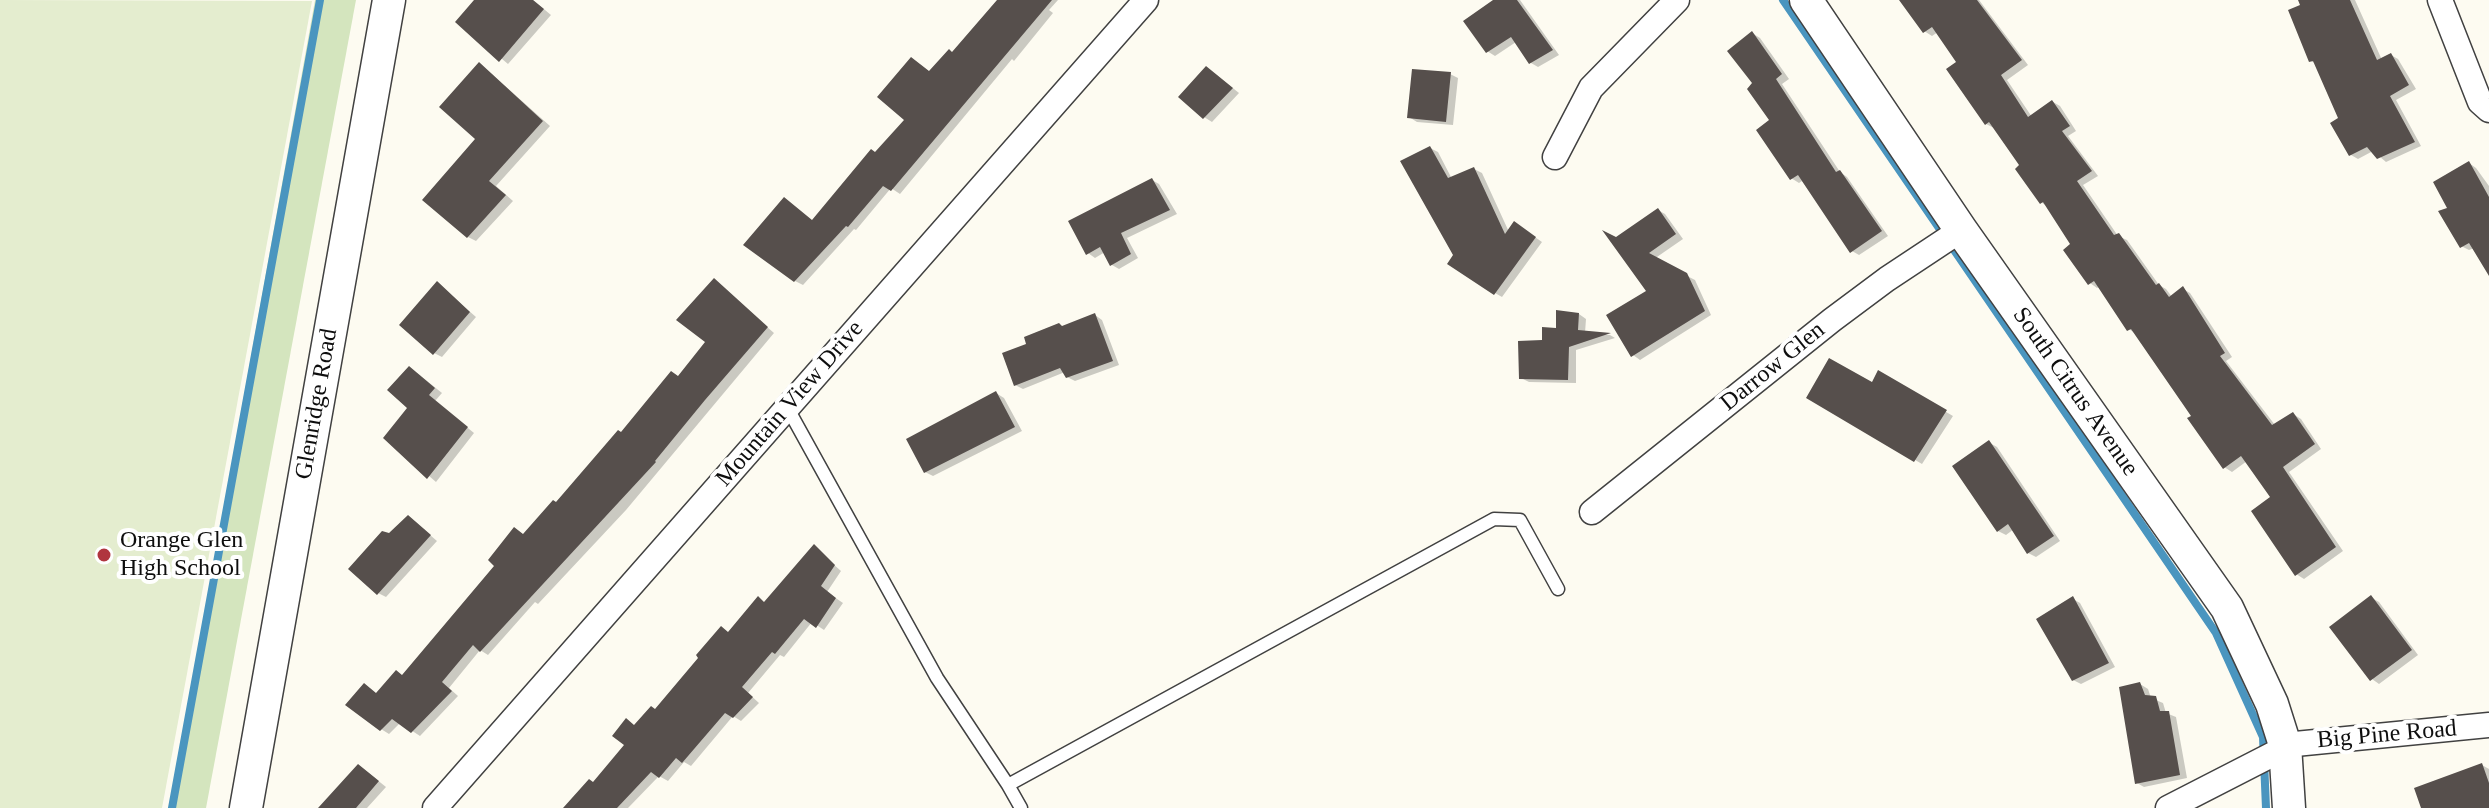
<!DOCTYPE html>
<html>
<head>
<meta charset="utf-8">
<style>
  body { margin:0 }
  canvas { display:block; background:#fdfbf1 }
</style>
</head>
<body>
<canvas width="2489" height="808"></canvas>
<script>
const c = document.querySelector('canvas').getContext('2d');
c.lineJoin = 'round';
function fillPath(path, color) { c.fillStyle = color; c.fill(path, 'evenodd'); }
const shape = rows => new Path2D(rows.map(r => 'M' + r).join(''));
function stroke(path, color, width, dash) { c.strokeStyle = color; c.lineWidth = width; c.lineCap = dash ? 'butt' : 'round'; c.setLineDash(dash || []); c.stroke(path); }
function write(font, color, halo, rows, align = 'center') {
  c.font = font + ' Georgia,serif'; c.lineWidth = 8; c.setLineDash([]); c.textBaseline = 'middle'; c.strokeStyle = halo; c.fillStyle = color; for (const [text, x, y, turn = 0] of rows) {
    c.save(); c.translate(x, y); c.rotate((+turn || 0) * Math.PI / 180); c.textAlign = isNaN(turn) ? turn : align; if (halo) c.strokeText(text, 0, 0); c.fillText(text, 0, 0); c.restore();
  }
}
const green = shape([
  [315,0,356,0,206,808,170,808]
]);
const pitch = shape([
  [0,0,312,1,162,808,0,808]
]);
const shadow = shape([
  [476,0,533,0,551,15,508,64,458,22],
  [1000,0,1058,0,1049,10,1053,13,1014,61,1012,59,900,194,891,188,856,230,854,229,803,285,795,281,813,221,906,120,930,73,953,53],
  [1497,0,1520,0,1559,55,1538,67,1531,63,1516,42,1495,56,1487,51],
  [1902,0,1979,0,2028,65,2007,80,2032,117,2053,102,2060,106,2076,131,2068,136,2098,176,2083,185,2118,236,2127,240,2159,285,2166,289,2172,297,2183,289,2190,293,2232,357,2226,361,2275,425,2293,414,2301,419,2321,449,2289,472,2343,551,2304,579,2296,574,2273,498,2247,461,2232,472,2224,467,2194,416,2136,334,2129,329,2100,286,2097,288,2090,283,2073,244,2048,207,2041,202,2021,165,1994,128,1986,124,1959,62,1938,32,1932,36,1924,31],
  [2300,0,2355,0,2382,60,2391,55,2398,59,2416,89,2396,100,2421,146,2386,162,2373,151,2358,159,2351,155,2341,119,2317,64,2311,61],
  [1752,33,1760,38,1789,79,1782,84,1840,172,1847,177,1888,236,1859,255,1852,251,1802,181,1799,183,1791,178,1772,121,1755,83],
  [486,69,550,126,496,186,513,201,476,241,468,237],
  [1214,73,1239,93,1212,122,1204,117],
  [1450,74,1458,78,1453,125,1417,122,1409,117],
  [1430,148,1438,152,1452,179,1474,169,1482,173,1509,232,1522,228,1542,242,1502,297,1495,293,1455,255],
  [2469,163,2476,168,2489,186,2489,270,2474,248,2469,250,2461,246,2450,209],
  [1152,180,1159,184,1177,214,1127,238,1138,258,1119,269,1112,265,1105,252,1095,258,1088,253],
  [1658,210,1665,214,1683,239,1654,259,1695,280,1711,315,1640,360,1633,355,1648,292,1616,239],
  [714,281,774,333,626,510,538,604,535,602,488,655,480,650,449,688,458,696,420,736,400,723,389,734,381,729,378,694,403,677,524,535,679,377,708,341],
  [438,284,476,317,442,357,434,353],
  [1579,314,1586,319,1585,333,1610,335,1615,338,1576,350,1576,383,1529,382,1521,378,1544,342],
  [1095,315,1102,320,1119,365,1075,381,1067,377,1065,372,1023,389,1015,385,1029,346],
  [417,373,442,393,435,401,474,433,436,482,385,438,410,407],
  [1879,373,1953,416,1922,464,1808,397,1872,385],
  [996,393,1004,398,1022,431,933,476,925,472],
  [1990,443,1997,447,2060,541,2036,557,2028,553,2014,529,2006,535,1998,531],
  [415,522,437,541,386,597,378,593,389,536],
  [814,547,841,571,827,592,843,603,824,630,812,622,784,657,780,655,748,693,759,703,741,721,733,716,691,766,684,762,668,781,659,776,628,808,566,808,594,784,626,745,636,727,656,711,730,633,765,603],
  [2372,598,2379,602,2418,655,2379,684,2372,679],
  [2073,599,2080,603,2115,667,2081,684,2073,680],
  [2140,684,2148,689,2151,698,2163,703,2166,713,2176,717,2187,778,2144,787,2137,783],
  [2482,765,2489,769,2489,808,2423,808],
  [366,771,386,787,367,808,321,808]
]);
const stream = shape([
  [1783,0,2216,633,2263,737,2266,808],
  [172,808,320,0]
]);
const building = shape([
  [474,0,533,0,544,9,499,62,455,22],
  [997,0,1052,0,891,191,883,186,848,227,846,226,794,282,743,245,784,197,812,220,871,149,875,152,904,120,877,97,911,57,929,71,949,49,952,52],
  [1493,0,1517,0,1553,50,1529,64,1511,37,1486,53,1463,21],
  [1899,0,1977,0,2022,60,2001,75,2028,117,2052,100,2070,126,2062,131,2092,171,2077,181,2114,235,2119,233,2156,285,2159,283,2169,297,2183,286,2225,353,2220,356,2272,425,2293,412,2315,444,2283,467,2336,547,2295,576,2251,511,2270,497,2241,456,2223,469,2187,418,2191,416,2131,329,2127,331,2094,281,2088,285,2063,250,2070,244,2043,202,2040,204,2015,169,2019,165,1989,122,1985,125,1946,69,1956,62,1932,27,1923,33],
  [2298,0,2350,0,2377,60,2391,53,2409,85,2390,96,2415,142,2377,159,2367,147,2349,156,2330,123,2338,118,2313,61,2309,62,2288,10,2300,5],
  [1752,31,1782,74,1776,79,1836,172,1840,170,1882,231,1850,253,1798,175,1790,180,1756,130,1769,120,1747,89,1752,83,1727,51],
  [479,62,543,121,489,181,506,195,467,238,422,200,475,139,439,107],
  [1206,66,1233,88,1203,119,1178,97],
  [1412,69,1451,72,1446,122,1407,118],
  [1430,146,1448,178,1474,167,1505,234,1514,221,1536,237,1494,295,1447,264,1453,255,1400,161],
  [2469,161,2489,197,2489,276,2469,243,2460,248,2438,211,2447,208,2433,182],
  [1152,178,1170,210,1121,233,1131,254,1110,266,1100,247,1086,255,1068,221],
  [1658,208,1676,234,1649,253,1687,273,1705,311,1631,357,1606,315,1646,291,1602,230,1616,237],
  [714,278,768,327,705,400,655,461,656,462,480,652,473,645,442,682,452,691,411,733,392,719,380,731,345,705,364,683,376,693,396,670,402,675,494,566,488,560,514,527,523,534,553,500,556,502,618,430,621,432,671,371,678,376,705,342,676,320],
  [437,281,470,312,433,355,399,325],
  [1556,310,1579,313,1578,330,1611,333,1569,347,1568,380,1519,379,1518,341,1542,340,1542,327,1556,328],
  [1095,313,1113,361,1066,378,1060,368,1014,386,1002,353,1026,344,1024,337,1059,323,1062,326],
  [1829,358,1872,382,1878,370,1947,410,1914,462,1806,398],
  [409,366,435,388,429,395,468,427,427,479,383,438,407,408,387,390],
  [996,391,1015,427,924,473,906,439],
  [1989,440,2054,536,2027,554,2008,524,1997,532,1952,466],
  [408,515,431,535,377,595,348,569,382,531,389,533],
  [814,544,835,565,821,586,836,598,816,628,804,619,775,654,772,652,742,687,753,697,733,718,725,713,682,763,676,758,659,778,651,772,617,808,563,808,589,779,593,782,624,745,612,736,626,718,634,725,651,706,655,709,698,658,696,655,721,626,728,632,758,596,764,602],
  [2371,595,2412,650,2370,681,2329,627],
  [2073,596,2109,663,2072,681,2036,619],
  [2140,682,2145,695,2156,696,2160,711,2169,711,2180,775,2135,784,2119,687],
  [2482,763,2489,783,2489,808,2421,808,2414,788],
  [358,764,379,781,356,808,318,808]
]);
const service = shape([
  [787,407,937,678,1008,785,1021,808],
  [1008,785,1494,519,1520,520,1558,589]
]);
const minor = shape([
  [2440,0,2480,102,2489,110],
  [1555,157,1591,88,1677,0],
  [1592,512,1832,320,1887,279,1961,230],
  [2285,745,2489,725],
  [435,808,1146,0],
  [2168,808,2285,748]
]);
const tertiary = shape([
  [1806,0,1961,230,2227,608,2272,704,2285,745,2289,808],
  [246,808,389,0]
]);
const markers = [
  [104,555,8,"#b0353f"]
];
const streetNames = [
  ["Darrow Glen",1773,367,-39],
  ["South Citrus Avenue",2075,392,55],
  ["Glenridge Road",317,404,-80],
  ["Mountain View Drive",790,404,-49],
  ["Big Pine Road",2387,735,-5]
];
const poiNames = [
  ["Orange Glen",120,541],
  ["High School",120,569]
];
fillPath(green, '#d4e5be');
fillPath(pitch, '#e4edcf');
fillPath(shadow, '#0003');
stroke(stream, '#4a95bf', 8);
fillPath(building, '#564f4c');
stroke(service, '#414141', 15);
stroke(minor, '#414141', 27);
stroke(tertiary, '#414141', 35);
stroke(service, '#fff', 12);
stroke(minor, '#fff', 24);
stroke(tertiary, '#fff', 32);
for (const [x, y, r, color] of markers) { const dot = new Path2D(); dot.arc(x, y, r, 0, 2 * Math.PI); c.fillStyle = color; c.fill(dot); stroke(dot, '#fff', 3); }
write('24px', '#0e0e0e', '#fff', streetNames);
write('24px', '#0e0e0e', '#fff', poiNames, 'left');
</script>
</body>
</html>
